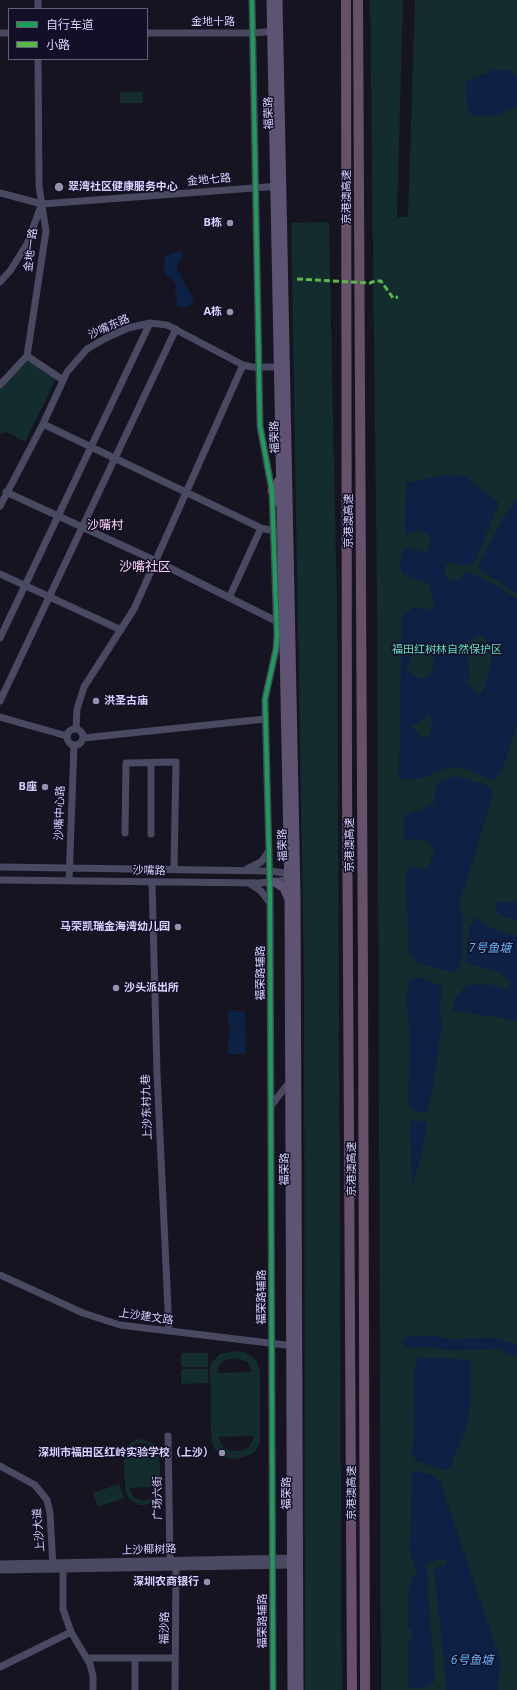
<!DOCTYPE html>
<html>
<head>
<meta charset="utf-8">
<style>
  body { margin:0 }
  #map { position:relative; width:517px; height:1690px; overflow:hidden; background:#161421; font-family:"Open Sans","Noto Sans SC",sans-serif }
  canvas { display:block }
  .legend { position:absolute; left:8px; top:8px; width:140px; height:52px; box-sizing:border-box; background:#130f26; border:1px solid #625e7d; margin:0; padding:5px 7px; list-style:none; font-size:12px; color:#d9d4ff }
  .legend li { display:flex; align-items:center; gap:8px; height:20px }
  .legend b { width:20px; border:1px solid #625e7d }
</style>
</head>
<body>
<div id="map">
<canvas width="517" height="1690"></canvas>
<ul class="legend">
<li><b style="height:5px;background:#1a9f57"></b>自行车道</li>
<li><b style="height:5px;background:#58b947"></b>小路</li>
</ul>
</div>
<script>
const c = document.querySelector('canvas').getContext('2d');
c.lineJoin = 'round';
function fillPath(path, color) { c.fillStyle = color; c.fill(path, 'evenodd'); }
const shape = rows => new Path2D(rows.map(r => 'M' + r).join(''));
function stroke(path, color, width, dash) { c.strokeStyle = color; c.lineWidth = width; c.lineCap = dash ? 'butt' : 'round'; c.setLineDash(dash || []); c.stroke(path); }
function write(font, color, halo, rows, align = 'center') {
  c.font = font + ' "Open Sans","Noto Sans SC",sans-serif'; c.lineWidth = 3; c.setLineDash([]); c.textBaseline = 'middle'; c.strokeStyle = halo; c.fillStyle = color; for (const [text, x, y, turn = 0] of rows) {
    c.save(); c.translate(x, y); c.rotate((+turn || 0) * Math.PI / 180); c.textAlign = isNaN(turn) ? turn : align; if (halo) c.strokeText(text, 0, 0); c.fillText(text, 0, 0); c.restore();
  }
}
const green = shape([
  [370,0,403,0,397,217,408,217,415,0,517,0,517,1690,381,1690,377,598],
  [120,92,143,92,143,103,120,103],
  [329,222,337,608,342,1690,305,1690,304,977,291,223],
  [30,361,56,379,25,442,6,432,0,434,0,390,26,362],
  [235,1351,244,1352,253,1357,257,1362,260,1372,260,1442,255,1452,250,1455,236,1459,227,1458,217,1452,214,1448,211,1437,210,1367,212,1362,220,1354],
  [235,1358,248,1362,252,1372,217,1373,221,1363,228,1359],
  [253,1436,253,1440,249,1447,243,1450,236,1451,229,1450,223,1447,218,1437],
  [181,1353,208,1353,208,1367,181,1367],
  [181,1369,208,1369,208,1383,181,1384],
  [141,1439,154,1444,159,1451,161,1487,156,1499,148,1504,144,1505,139,1505,131,1500,128,1497,125,1488,124,1453,129,1444,136,1440],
  [137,1443,148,1444,154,1449,156,1456,128,1457,129,1450],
  [157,1487,153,1497,144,1501,134,1497,129,1488],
  [119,1484,124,1498,98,1507,93,1493]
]);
const water = shape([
  [506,69,511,71,517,77,517,107,492,116,474,116,471,114,467,106,466,81,494,70],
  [178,251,182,251,182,259,177,264,177,270,183,277,182,280,184,283,194,300,191,305,183,308,176,305,177,299,175,295,176,285,173,280,166,275,163,267,165,257,172,253],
  [447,475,464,476,499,503,475,561,467,566,450,562,444,568,447,580,460,580,465,572,478,576,517,598,517,726,501,773,496,778,492,780,466,769,455,767,446,768,420,779,399,779,402,617,415,606,429,610,434,607,430,584,403,574,400,566,404,547,427,553,431,541,428,533,418,530,405,535,406,483],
  [479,635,483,636,493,653,486,683,481,693,478,694,468,683,470,674,466,649,468,643],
  [422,651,429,651,432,653,434,665,430,675,426,678,416,677,405,669,408,667,412,654],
  [430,714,432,727,431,735,426,738,421,737,412,727],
  [517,498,517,594,481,571,479,564,503,518],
  [456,776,491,787,493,795,459,905,463,915,463,955,459,969,450,972,415,962,409,954,406,877,409,867,428,868,435,851,428,842,416,838,404,841,404,816,434,803,436,784],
  [517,898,517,920,499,915,495,907,498,902,516,902],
  [477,917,485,925,513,936,517,935,517,1021,460,1011,452,1011,456,997,467,985,488,984,508,990,510,982,500,973,465,962,470,926],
  [417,977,441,986,440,1014,442,1024,430,1104,426,1113,413,1111,408,1105,410,1045,407,998,409,982],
  [228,1011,245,1011,246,1054,228,1054,228,1044,231,1030,228,1021],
  [410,1121,427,1121,422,1154,412,1186],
  [418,1357,471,1360,471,1401,466,1429,450,1467,443,1470,417,1461,412,1455,415,1424,414,1375],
  [412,1470,435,1476,440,1482,500,1659,500,1669,497,1690,447,1690,434,1568,446,1565,446,1560,438,1559,426,1563,435,1681,426,1687,409,1689,408,1642,413,1634,408,1626,409,1586,417,1570,410,1554]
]);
const river = shape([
  [408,1342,428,1341,452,1345,493,1343,517,1350]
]);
const minor = shape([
  [38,0,38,9],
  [252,0,260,426,272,491,277,636,276,649,265,699,270,893,273,1690],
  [0,33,9,33],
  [147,33,253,33,277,31],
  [0,193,42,204,280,186],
  [0,282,10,271,27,244,41,206],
  [27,356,63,380],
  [0,385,27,356,46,231,39,186,38,59],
  [43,424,261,528,274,531],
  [6,492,156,561,280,623],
  [0,506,43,424,67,372,87,349,106,338,128,328,150,323,167,325,243,365,252,367,282,367],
  [0,574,121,630],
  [229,598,261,528],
  [0,638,150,323],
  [0,701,176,329],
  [0,717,67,736],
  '67 737a8 8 0 1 1 16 0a8 8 0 1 1-16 0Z',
  [76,729,77,709,84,687,134,609,243,365],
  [83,738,265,719],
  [125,833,126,763,176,762,174,869],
  [151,834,151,763],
  [0,867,270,871,292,874],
  [247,869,261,862,269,851],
  [0,880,260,883,280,881,293,878],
  [69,881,74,745],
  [152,882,157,1072,169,1331],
  [249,883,261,891,270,903],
  [271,1106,290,1081],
  [0,1275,83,1313,120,1325,294,1346],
  [168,1436,170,1560],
  [0,1466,35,1485,47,1500,50,1513,53,1568],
  [0,1564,295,1558],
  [63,1566,63,1609,71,1632,90,1664,93,1676,93,1690],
  [0,1570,296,1565],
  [87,1658,175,1658],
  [0,1667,71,1632],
  [135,1690,135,1658],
  [175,1690,176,1566]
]);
const major = shape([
  [271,0,289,894,292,1690],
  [278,0,296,894,299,1690],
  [280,504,272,491,280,479],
  [275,882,284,888,288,897]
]);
const highway = shape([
  [346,0,347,781,352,1690],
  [358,0,363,979,365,1690]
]);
const quiet = shape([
  [297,279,370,283,375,281,381,281,393,298,398,297]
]);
const cycleway = shape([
  [252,0,260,426,272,491,277,636,276,649,265,699,270,893,273,1690]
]);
const markers = [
  [59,187,5,"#9591b1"],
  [230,223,4,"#9591b1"],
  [230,312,4,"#9591b1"],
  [96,701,4,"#9591b1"],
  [45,787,4,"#9591b1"],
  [178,927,4,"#9591b1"],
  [116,988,4,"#9591b1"],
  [222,1453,4,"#9591b1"],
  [207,1582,4,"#9591b1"]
];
const streetNames = [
  ["金地十路",213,22],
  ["福荣路",269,113,-91],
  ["金地七路",209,180,-5],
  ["京港澳高速",347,197,-90],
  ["金地一路",31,250,-83],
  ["沙嘴东路",109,327,-24],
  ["福荣路",275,437,-91],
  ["京港澳高速",349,521,-90],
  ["沙嘴中心路",60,813,-88],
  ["福荣路",283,845,-91],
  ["京港澳高速",350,845,-90],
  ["沙嘴路",149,871,1],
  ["福荣路辅路",261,973,-90],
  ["上沙东村九巷",147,1107,-92],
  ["福荣路",285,1169,-90],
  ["京港澳高速",352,1169,-90],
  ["福荣路辅路",262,1297,-90],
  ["上沙建文路",146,1317,8],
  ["福荣路",287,1493,-90],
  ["京港澳高速",352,1493,-90],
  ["广场六街",158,1498,-91],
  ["上沙大道",39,1530,-95],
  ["上沙椰树路",149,1550,-2],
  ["福荣路辅路",263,1621,-90],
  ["福沙路",165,1628,-89]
];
const poiNames = [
  ["翠湾社区健康服务中心",68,187,"left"],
  ["B栋",222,223],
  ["A栋",222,312],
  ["洪圣古庙",104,701,"left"],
  ["B座",37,787],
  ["马荣凯瑞金海湾幼儿园",170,927],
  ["沙头派出所",124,988,"left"],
  ["深圳市福田区红岭实验学校（上沙）",214,1453],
  ["深圳农商银行",199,1582]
];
const parkNames = [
  ["福田红树林自然保护区",447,650]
];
const neighbourhoodNames = [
  ["沙嘴村",105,526]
];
const waterNames = [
  ["7号鱼塘",490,949],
  ["6号鱼塘",472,1661]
];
const quarterNames = [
  ["沙嘴社区",145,567]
];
fillPath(green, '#132c2d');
fillPath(water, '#0d2144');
stroke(river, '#0d2144', 11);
stroke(minor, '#4a4962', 7);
stroke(major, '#5e5373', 9);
stroke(highway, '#67516a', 10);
stroke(quiet, '#58b947', 3, [6, 3]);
stroke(cycleway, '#1a9f57', 4);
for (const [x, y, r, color] of markers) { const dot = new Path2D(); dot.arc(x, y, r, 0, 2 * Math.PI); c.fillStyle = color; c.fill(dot); stroke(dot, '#130f26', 1.5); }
write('11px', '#d9d4ff', '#130f26', streetNames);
write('bold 11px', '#d9d4ff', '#130f26', poiNames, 'right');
write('11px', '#5fe0c0', '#130f26', parkNames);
write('12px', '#ffd6f0', '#130f26', neighbourhoodNames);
write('italic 12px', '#62b6ff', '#130f26', waterNames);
write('13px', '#ffd6f0', '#130f26', quarterNames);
</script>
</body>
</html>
